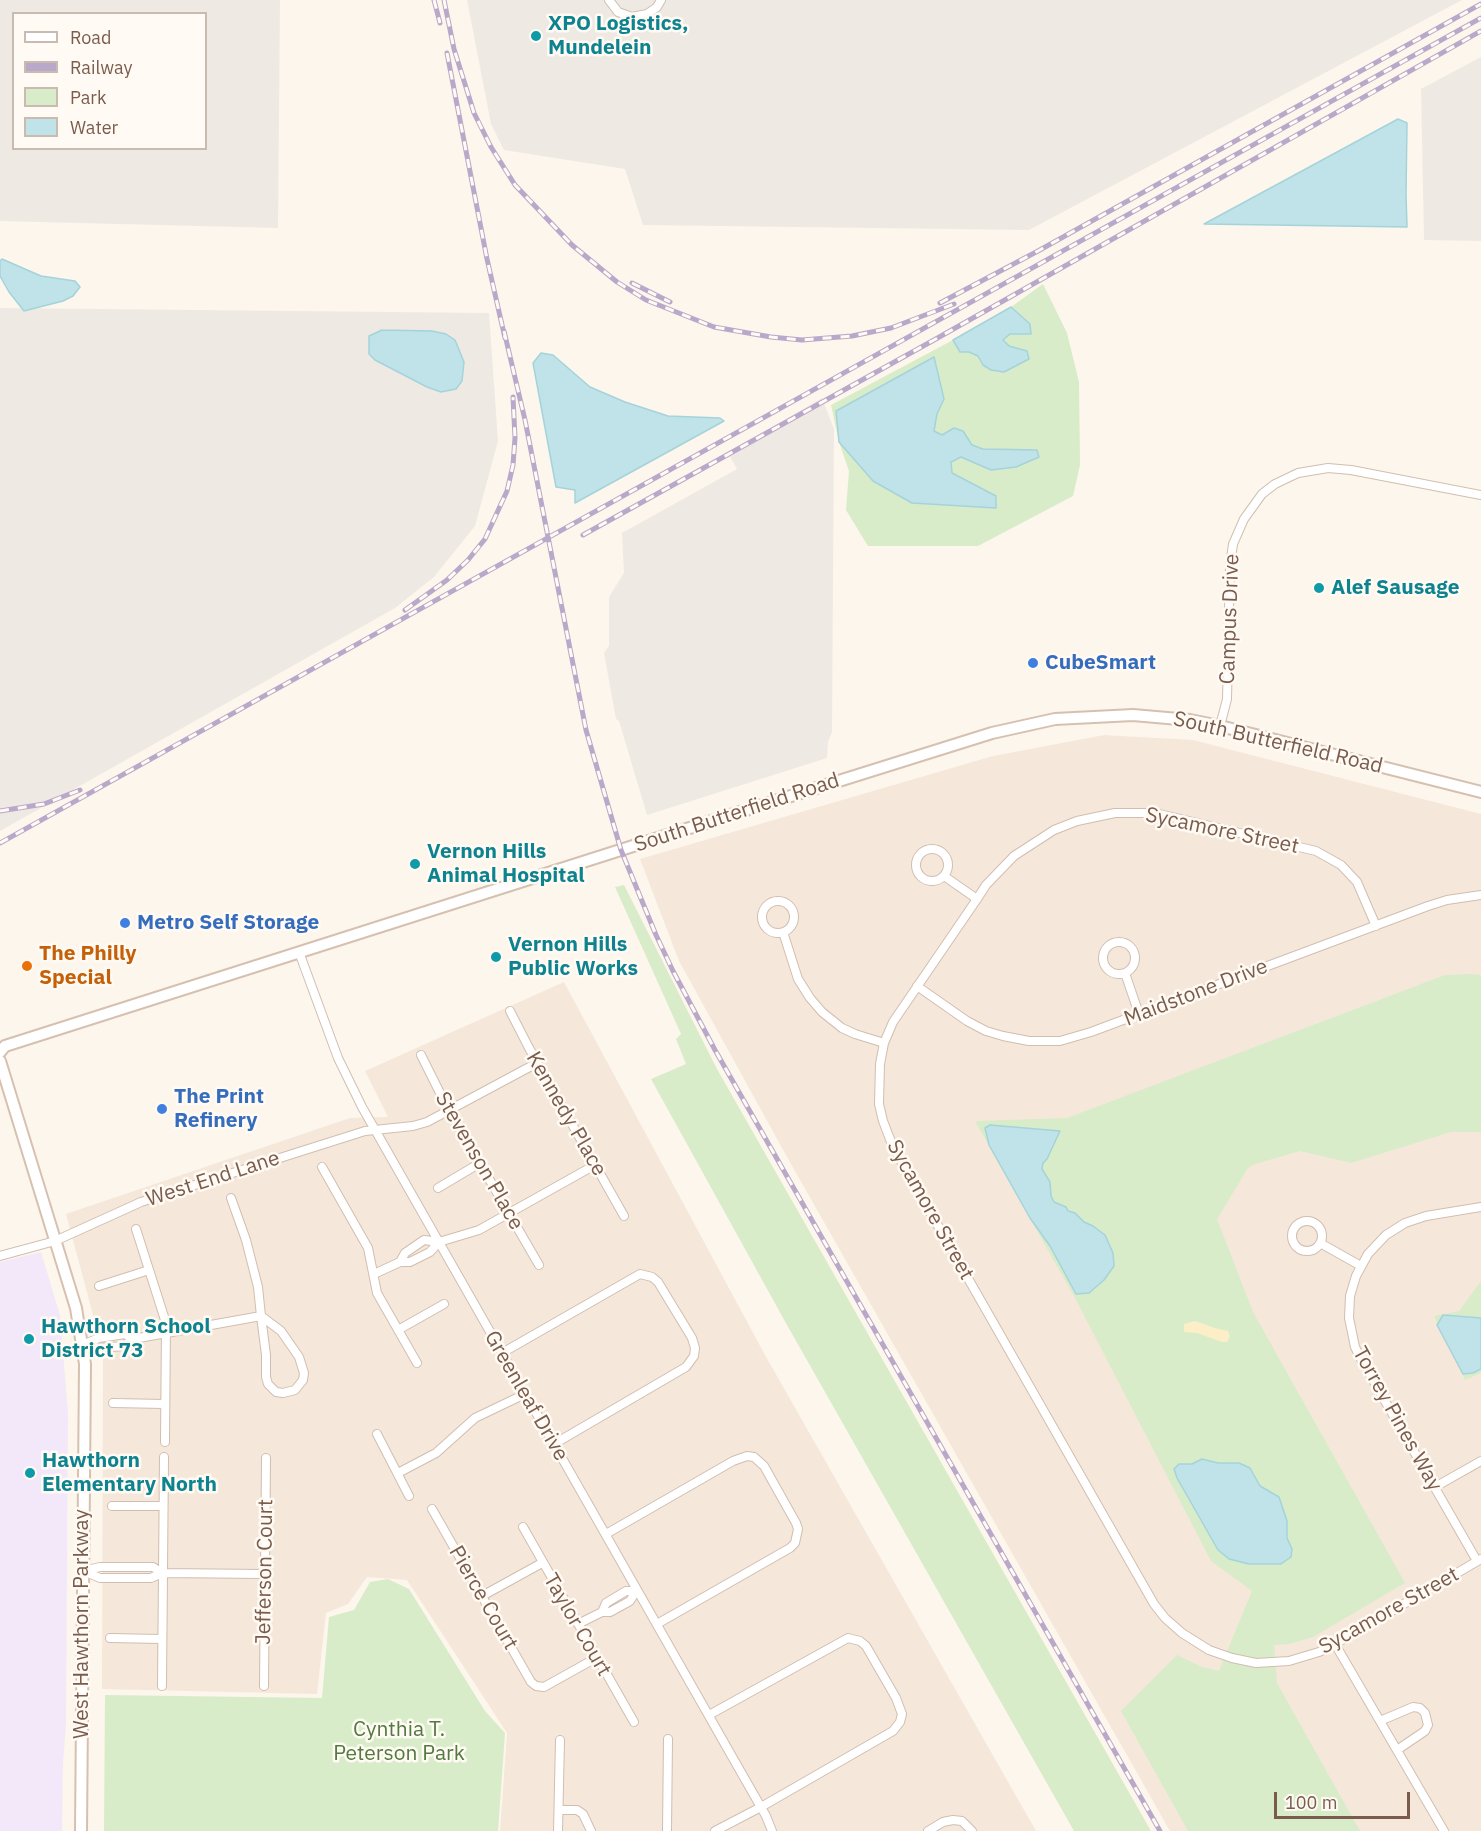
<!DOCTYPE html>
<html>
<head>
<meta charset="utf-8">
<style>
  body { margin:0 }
  #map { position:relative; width:1481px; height:1831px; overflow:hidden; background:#fdf6ec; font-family:"IBM Plex Sans",sans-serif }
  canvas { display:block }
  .legend { position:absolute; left:12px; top:12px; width:195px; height:138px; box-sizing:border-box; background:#fffaf3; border:2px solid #cabbb1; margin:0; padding:8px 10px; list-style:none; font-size:18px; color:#7a5c4d }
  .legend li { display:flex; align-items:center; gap:12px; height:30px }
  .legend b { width:30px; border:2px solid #cabbb1 }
  .scale { position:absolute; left:1274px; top:1792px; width:136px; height:27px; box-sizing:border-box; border:3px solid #7a5c4d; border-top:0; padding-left:8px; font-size:18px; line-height:21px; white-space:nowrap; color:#7a5c4d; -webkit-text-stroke:4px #fffaf3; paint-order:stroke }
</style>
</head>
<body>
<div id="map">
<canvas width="1481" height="1831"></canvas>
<ul class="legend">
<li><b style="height:8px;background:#fff"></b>Road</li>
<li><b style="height:8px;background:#b9a8c9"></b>Railway</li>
<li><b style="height:16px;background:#d8ecc9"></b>Park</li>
<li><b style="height:16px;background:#bfe3e8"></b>Water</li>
</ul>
<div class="scale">100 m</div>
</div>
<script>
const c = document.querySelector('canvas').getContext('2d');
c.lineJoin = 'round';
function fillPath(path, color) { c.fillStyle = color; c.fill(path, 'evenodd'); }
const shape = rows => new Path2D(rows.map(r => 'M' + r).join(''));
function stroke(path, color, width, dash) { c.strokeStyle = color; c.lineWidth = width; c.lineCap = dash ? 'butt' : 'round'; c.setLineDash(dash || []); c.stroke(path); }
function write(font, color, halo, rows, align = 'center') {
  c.font = font + ' "IBM Plex Sans",sans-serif'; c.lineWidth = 5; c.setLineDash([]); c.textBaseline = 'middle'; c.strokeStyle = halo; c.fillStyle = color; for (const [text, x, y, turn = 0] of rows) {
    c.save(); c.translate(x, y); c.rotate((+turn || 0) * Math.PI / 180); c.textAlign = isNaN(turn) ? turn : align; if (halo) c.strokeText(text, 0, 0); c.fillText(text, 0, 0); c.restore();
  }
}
const residential = shape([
  [1104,735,1193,740,1481,814,1481,1831,1170,1831,787,1157,679,961,640,859,993,756],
  [564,982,765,1355,1036,1831,500,1831,507,1733,407,1580,367,1577,348,1604,326,1613,317,1694,102,1689,103,1352,66,1214,350,1118,388,1117,365,1071]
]);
const industrial = shape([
  [0,0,280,0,278,228,0,221],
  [14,14,206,14,206,148,14,148],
  [467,0,1462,0,1029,230,643,225,625,169,504,150,491,124],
  [1481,57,1481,241,1424,240,1421,89],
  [0,308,489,313,498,441,475,526,434,577,395,608,0,831],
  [822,398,834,429,832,732,828,742,827,758,647,815,619,721,616,719,604,653,609,646,609,597,624,573,622,533,737,469,728,453]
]);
const education = shape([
  [41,1252,60,1315,68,1413,66,1725,63,1764,62,1831,0,1831,0,1262]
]);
const green = shape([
  [1043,284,1067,333,1079,382,1080,465,1073,496,978,546,868,546,846,510,849,471,839,442,831,405,953,340,1011,307],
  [624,885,717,1069,1151,1831,1074,1831,787,1325,651,1079,686,1064,676,1039,681,1034,615,887],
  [1470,974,1481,975,1481,1132,1451,1132,1351,1163,1300,1151,1255,1164,1248,1168,1217,1219,1253,1312,1405,1583,1313,1637,1289,1644,1274,1645,1277,1683,1360,1831,1188,1831,1121,1711,1177,1655,1202,1667,1219,1671,1252,1591,1211,1561,1075,1298,975,1121,1067,1118,1445,975],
  [1481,1281,1481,1373,1465,1380,1434,1316,1459,1311],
  [388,1579,409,1589,485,1711,505,1733,498,1831,104,1831,105,1695,322,1698,329,1617,354,1610,370,1582]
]);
const sand = shape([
  [1195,1321,1215,1328,1228,1331,1230,1337,1227,1342,1222,1342,1197,1333,1184,1332,1184,1324]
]);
const water = shape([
  [1398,119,1407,123,1406,195,1407,227,1204,224,1398,119],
  [2,259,41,276,75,281,80,287,73,296,63,301,24,311,9,292,0,276,0,261,2,259],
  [1011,307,1030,324,1031,334,1010,334,1003,340,1009,346,1027,351,1029,359,1004,372,991,370,983,365,978,356,969,352,960,352,953,340,1011,307],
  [382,330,432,331,446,334,455,340,464,362,462,381,456,389,441,392,427,387,375,360,369,354,369,336,382,330],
  [541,353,553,355,590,387,625,402,668,416,720,418,724,421,575,503,575,490,556,487,533,363,541,353],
  [934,357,944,399,937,414,934,431,942,435,954,428,963,431,972,445,983,449,1037,450,1039,457,1016,467,991,470,961,457,951,462,952,473,996,496,996,508,912,503,873,481,839,442,836,411,934,357],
  [990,1125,1060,1131,1047,1159,1043,1163,1042,1169,1050,1182,1051,1196,1054,1202,1066,1207,1068,1211,1075,1213,1084,1222,1093,1226,1105,1235,1113,1253,1114,1266,1104,1280,1089,1293,1076,1294,1050,1246,1030,1218,989,1145,985,1128,990,1125],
  [1443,1315,1481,1318,1481,1369,1473,1373,1463,1374,1437,1325,1443,1315],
  [1202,1459,1218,1463,1239,1463,1250,1468,1260,1486,1279,1497,1287,1521,1287,1538,1292,1549,1291,1557,1281,1564,1249,1564,1229,1559,1218,1550,1177,1478,1174,1469,1179,1464,1192,1464,1202,1459]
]);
const street = shape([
  [609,0,618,12,632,17,647,14,657,7,661,0],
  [1220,726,1227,699,1230,566,1233,544,1244,519,1262,494,1275,484,1298,473,1328,468,1351,470,1481,495],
  '916 865a16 16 0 1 1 32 0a16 16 0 1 1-32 0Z',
  [944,876,977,899],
  '762 917a16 16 0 1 1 32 0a16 16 0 1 1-32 0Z',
  [1376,926,1357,882,1341,865,1316,851,1155,813,1115,813,1077,821,1054,830,1014,856,986,885,977,899,893,1022,884,1043,880,1064,879,1104,883,1121,893,1147,1154,1604,1165,1618,1182,1633,1209,1650,1232,1658,1256,1663,1289,1661,1319,1652,1335,1644,1481,1559],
  [783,932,798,979,810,998,822,1012,842,1028,855,1034,884,1043],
  '1103 958a16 16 0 1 1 32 0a16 16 0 1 1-32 0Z',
  [299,952,338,1058,362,1107,738,1767,766,1816,772,1831],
  [1125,973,1139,1014],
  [917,986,967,1021,986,1031,1003,1036,1029,1041,1060,1041,1091,1032,1428,906,1447,900,1481,895],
  [510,1011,529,1048,624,1216],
  [421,1055,445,1103,539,1265],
  [322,1167,368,1248,377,1293,417,1363],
  [438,1188,480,1163],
  '1292 1236a15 15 0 1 1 30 0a15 15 0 1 1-30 0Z',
  [136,1229,166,1323,165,1442],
  [1320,1243,1361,1266],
  [0,1256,55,1241,141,1202,365,1131,413,1126,427,1122,537,1063],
  [400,1262,410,1262,430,1252,439,1242],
  [374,1274,400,1262,405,1253,424,1240,439,1242,479,1230,595,1165],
  [99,1286,149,1270],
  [261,1316,281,1331,299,1357,304,1373,303,1380,295,1390,283,1393,276,1392,268,1384,266,1377,266,1355,261,1316],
  [398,1330,444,1304],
  [133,1339,125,1334,99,1338,82,1345,99,1348,124,1346,133,1339,261,1316,258,1287,246,1240,231,1198],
  [502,1353,640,1274,652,1277,658,1282,692,1338,695,1348,694,1356,686,1367,554,1444],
  [113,1403,165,1404],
  [377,1434,409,1496],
  [398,1473,436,1453,475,1418,525,1394],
  [1435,1487,1481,1461],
  [112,1506,162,1506],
  [432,1509,531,1682,536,1686,544,1687,596,1658],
  [523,1527,634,1722],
  [606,1534,733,1461,747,1456,754,1457,764,1466,796,1523,798,1529,795,1543,790,1548,657,1624],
  [1477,1561,1362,1361,1355,1347,1349,1318,1350,1296,1356,1276,1368,1254,1386,1235,1405,1223,1426,1216,1481,1207],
  [83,1571,100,1578,151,1578,162,1573,265,1574],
  [83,1571,100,1567,153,1567,162,1573],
  [626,1591,636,1591,630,1601,610,1612,602,1612,606,1603,626,1591],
  [482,1596,542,1563],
  [578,1624,602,1612],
  [110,1638,161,1639],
  [1335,1644,1444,1831],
  [162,1686,164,1457],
  [264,1686,266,1458],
  [709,1715,848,1638,860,1641,866,1646,896,1698,902,1714,900,1722,893,1731,761,1807,715,1831],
  [1380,1721,1413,1707,1420,1708,1425,1713,1428,1725,1425,1731,1397,1750],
  [559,1810,577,1810,583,1814,591,1831],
  [558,1831,560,1740],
  [667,1831,668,1739],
  [928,1831,943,1822,953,1820,962,1821,972,1831]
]);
const secondary = shape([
  [0,1052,5,1046,743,811,992,733,1055,719,1133,715,1190,720,1220,726,1481,792],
  [0,1061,76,1308,85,1364,81,1831]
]);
const rail = shape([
  [434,0,440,23],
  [444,0,454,49,474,113,491,147,515,185,572,245,617,282,646,300,714,327,771,337,802,340,852,336,891,328,954,304],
  [447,53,487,259,505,338],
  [632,283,670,302],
  [940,303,1038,251,1481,4],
  [504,331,525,420,586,730,621,850,656,935,673,971,715,1050,1160,1831],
  [583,535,934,340,1481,31],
  [405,610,447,580,468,560,485,539,507,491,513,465,515,438,513,397],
  [0,811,44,804,80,790],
  [0,843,1481,18]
]);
const markers = [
  [536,36,6,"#0f9aa8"],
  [1319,588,6,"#0f9aa8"],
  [1033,663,6,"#3f7fe0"],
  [415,864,6,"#0f9aa8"],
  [125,923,6,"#3f7fe0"],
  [496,957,6,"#0f9aa8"],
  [27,966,6,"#e8710a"],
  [162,1109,6,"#3f7fe0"],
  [29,1339,6,"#0f9aa8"],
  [30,1473,6,"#0f9aa8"]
];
const cultureNames = [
  ["XPO Logistics,",548,24],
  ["Mundelein",548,48],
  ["Alef Sausage",1331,588],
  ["Vernon Hills",427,852],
  ["Animal Hospital",427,876],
  ["Vernon Hills",508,945],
  ["Public Works",508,969],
  ["Hawthorn School",41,1327],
  ["District 73",41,1351],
  ["Hawthorn",42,1461],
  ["Elementary North",42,1485]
];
const streetNames = [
  ["Campus Drive",1230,619,-88],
  ["South Butterfield Road",1278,743,13],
  ["South Butterfield Road",737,813,-18],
  ["Sycamore Street",1222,831,12],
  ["Maidstone Drive",1196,993,-21],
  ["Kennedy Place",566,1114,60],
  ["Stevenson Place",479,1161,60],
  ["West End Lane",213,1179,-18],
  ["Sycamore Street",930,1210,61],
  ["Greenleaf Drive",526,1396,60],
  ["Torrey Pines Way",1397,1419,61],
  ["Jefferson Court",265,1572,-89],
  ["Pierce Court",483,1598,60],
  ["Sycamore Street",1389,1611,-29],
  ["West Hawthorn Parkway",82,1624,-90],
  ["Taylor Court",577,1625,60]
];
const shopNames = [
  ["CubeSmart",1045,663],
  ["Metro Self Storage",137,923],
  ["The Print",174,1097],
  ["Refinery",174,1121]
];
const foodNames = [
  ["The Philly",39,954],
  ["Special",39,978]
];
const parkNames = [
  ["Cynthia T.",399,1730],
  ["Peterson Park",399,1754]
];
fillPath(residential, '#f5e8da');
fillPath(industrial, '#efe9e4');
fillPath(education, '#f3e8fa');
fillPath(green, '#d8ecc9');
fillPath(sand, '#fcefc7');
fillPath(water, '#bfe3e8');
stroke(water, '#a5d3da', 1.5);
stroke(street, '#d1beb0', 10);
stroke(secondary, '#d6c0b0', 14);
stroke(street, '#fff', 8);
stroke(secondary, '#fff', 10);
stroke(rail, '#b9a8c9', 5);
stroke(rail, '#fffaf3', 3, [9]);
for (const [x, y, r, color] of markers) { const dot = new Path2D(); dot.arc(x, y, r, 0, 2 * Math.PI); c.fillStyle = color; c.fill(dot); stroke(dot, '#fffaf3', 2); }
write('bold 21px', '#0d838f', '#fffaf3', cultureNames, 'left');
write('21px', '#7a5c4d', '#fffaf3', streetNames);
write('bold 21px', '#366cbe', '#fffaf3', shopNames, 'left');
write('bold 21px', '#c56008', '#fffaf3', foodNames, 'left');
write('21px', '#537a41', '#fffaf3', parkNames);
</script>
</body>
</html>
